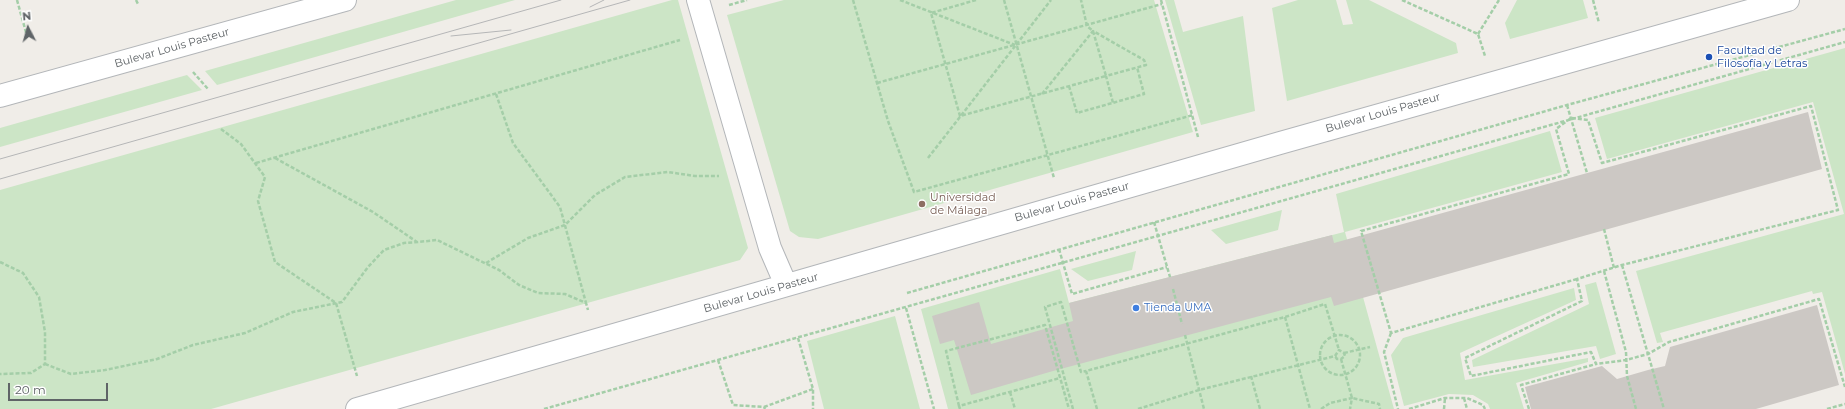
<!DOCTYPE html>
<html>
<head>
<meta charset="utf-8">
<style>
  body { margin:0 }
  #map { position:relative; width:1845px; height:409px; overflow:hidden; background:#f0ede8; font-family:Montserrat,sans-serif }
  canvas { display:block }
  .north { position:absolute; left:8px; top:8px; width:40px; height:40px; -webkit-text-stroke:3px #fff; paint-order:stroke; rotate:354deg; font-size:11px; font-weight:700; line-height:16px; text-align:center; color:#5f6467 }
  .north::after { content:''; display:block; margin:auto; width:14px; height:18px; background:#5f6467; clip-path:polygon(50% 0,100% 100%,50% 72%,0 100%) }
  .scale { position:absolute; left:8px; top:383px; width:100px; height:18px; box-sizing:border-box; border:2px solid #5f6467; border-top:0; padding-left:5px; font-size:12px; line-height:14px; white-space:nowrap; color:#5f6467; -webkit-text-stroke:3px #fff; paint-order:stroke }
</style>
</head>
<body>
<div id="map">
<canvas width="1845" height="409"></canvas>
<div class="north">N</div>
<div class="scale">20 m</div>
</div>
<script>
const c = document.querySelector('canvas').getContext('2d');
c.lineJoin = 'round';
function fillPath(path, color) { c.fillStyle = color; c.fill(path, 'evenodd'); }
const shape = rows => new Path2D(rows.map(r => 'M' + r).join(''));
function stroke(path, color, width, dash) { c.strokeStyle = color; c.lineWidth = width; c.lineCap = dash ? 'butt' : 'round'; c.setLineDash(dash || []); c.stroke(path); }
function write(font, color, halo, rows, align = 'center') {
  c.font = font + ' Montserrat,sans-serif'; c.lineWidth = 3; c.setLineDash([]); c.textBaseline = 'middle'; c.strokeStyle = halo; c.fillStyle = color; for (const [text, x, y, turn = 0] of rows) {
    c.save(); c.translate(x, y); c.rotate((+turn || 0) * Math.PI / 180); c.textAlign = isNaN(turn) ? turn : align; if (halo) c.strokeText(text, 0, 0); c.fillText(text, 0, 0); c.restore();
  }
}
const green = shape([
  [456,0,515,0,217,85,205,71],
  [672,0,678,0,748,248,740,260,211,409,0,409,0,190],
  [784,0,1154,0,1193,132,818,239,799,237,790,231,727,15],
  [1165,0,1174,0,1183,32,1243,16,1255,111,1201,125],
  [1298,0,1336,0,1343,25,1353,24,1346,0,1369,0,1456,43,1458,53,1287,101,1272,8],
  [1517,0,1583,0,1588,18,1510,39,1505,23],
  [1845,48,1845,374,1822,292,1813,294,1812,291,1660,333,1663,342,1657,343,1636,271,1844,214,1813,102,1607,159,1595,118],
  [187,75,202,90,0,147,0,128],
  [1550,131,1562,172,1345,232,1394,409,948,409,921,309,1060,269,1069,303,1344,232,1336,194],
  [1282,210,1278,230,1226,244,1211,230],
  [1136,251,1132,270,1088,281,1071,269],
  [1596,282,1616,354,1600,359,1596,346,1473,367,1472,360,1589,304,1585,285],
  [1574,288,1576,300,1460,353,1465,380,1588,358,1588,362,1516,383,1524,409,1490,409,1488,404,1473,395,1449,394,1404,406,1391,355,1403,338],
  [895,316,920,409,824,409,807,341]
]);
const building = shape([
  [1808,112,1822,169,1334,306,1331,297,1053,371,971,395,954,340,940,344,932,316,979,302,991,344,1073,321,1069,303,1332,235,1334,243],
  [1817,305,1839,385,1756,409,1531,409,1525,387,1602,366,1617,379,1648,370,1665,366,1670,347]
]);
const path = shape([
  [17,0,27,36],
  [136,0,138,4],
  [853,0,888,121,914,192,1193,115],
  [900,0,1015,45],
  [976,0,931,13,960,116,1106,76,1093,31,1087,26,1081,0],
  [1004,0,1054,178],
  [1161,0,1198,137],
  [1402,0,1478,34,1485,56],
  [1593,0,1599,23],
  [729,5,747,0],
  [1478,34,1499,0],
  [193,72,208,89],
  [877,83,1162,4],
  [1069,86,1077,113,1144,94,1137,67],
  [496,94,513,143,560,207,586,303],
  [1042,94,1093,31,1144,60,1146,65,1106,76,1113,103],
  [1567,105,1587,173],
  [221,129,241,144,265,177,258,201,275,262,336,303,357,376],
  [275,158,373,212,417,242],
  [928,158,1051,0],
  [256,163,680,40],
  [1154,222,1170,277],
  [1604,229,1614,268],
  [1059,249,1072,294,1167,267],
  [0,262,23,273,39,297,45,332,45,364,31,373,0,374],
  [486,263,528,238,565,225,595,195,625,177,668,172,695,176,719,176],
  [1622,265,1664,409],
  [1604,271,1626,352,1627,376,1636,409],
  [1577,279,1391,333,1361,231,1569,174,1556,129,1571,118,1588,120,1602,163,1811,106,1838,210,1622,265,1577,279,1582,301,1465,358,1471,376,1591,352,1596,364,1626,360,1648,354,1669,342,1819,299,1845,387],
  [1173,289,1182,324],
  [907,293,1567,105,1845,29],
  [906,308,934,409],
  [1285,317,1310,409],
  [1391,333,1384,352,1398,409],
  '1320 355a20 20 0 1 1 40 0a20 20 0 1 1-40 0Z',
  [1185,335,1204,409],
  [798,338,813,389,813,409],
  [1344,353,1370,347],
  [1341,359,1352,398,1379,404,1380,409],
  [718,360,733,405,764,407,765,409],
  [45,364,71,374,105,370,157,359,193,345,245,333,293,312,342,302,368,267,384,250,404,243,418,242,437,240,499,270,519,285,538,293,565,294,586,303,588,310],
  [1251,376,1260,409],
  [1010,392,1015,409],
  [1464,398,1467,409],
  [959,406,946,351,1045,325,1069,409],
  [764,407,813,389],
  [544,409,1845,42],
  [960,409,959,406,1060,378],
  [1073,409,1045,307,1061,302,1081,372,1086,371],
  [1097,409,1086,371,1285,317,1325,304,1339,350],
  [1138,409,1199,390,1335,356,1339,350,1344,353,1345,356,1341,359,1337,359,1335,356],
  [1321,409,1330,403,1352,398,1350,409],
  [1409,409,1445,398,1467,398,1483,405,1485,409],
  [1444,409,1445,398],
  [1529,409,1521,385,1596,364],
  [1827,409,1845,404]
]);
const minor = shape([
  [698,0,770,248,786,285],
  [0,96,345,0],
  [357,409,1280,143,1788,0]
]);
const tram = shape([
  [590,7,604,0],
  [451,36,511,30],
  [0,159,561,0],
  [0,179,630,0]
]);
const markers = [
  [1709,57,4,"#1a4fb4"],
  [922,204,4,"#8d6e63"],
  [1136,308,4,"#3f7fe0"]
];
const streetNames = [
  ["Bulevar Louis Pasteur",172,48,-16],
  ["Bulevar Louis Pasteur",1383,113,-16],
  ["Bulevar Louis Pasteur",1072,202,-16],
  ["Bulevar Louis Pasteur",761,293,-16]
];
const transitNames = [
  ["Facultad de",1717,51],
  ["Filosofía y Letras",1717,64]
];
const educationNames = [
  ["Universidad",930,198],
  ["de Málaga",930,211]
];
const shopNames = [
  ["Tienda UMA",1144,308]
];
fillPath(green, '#cce5c6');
fillPath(building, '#ccc8c4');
stroke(minor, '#b3b6b9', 24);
stroke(path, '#a4cea8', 2.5, [4, 2]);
stroke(minor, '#fff', 22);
stroke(tram, '#b5b6b7', 1);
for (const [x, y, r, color] of markers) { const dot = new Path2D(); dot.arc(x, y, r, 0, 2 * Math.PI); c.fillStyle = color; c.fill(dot); stroke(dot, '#fff', 1.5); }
write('11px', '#5f6467', '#fff', streetNames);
write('11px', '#164399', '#fff', transitNames, 'left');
write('11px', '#785e54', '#fff', educationNames, 'left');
write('11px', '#366cbe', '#fff', shopNames, 'left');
</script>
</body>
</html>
